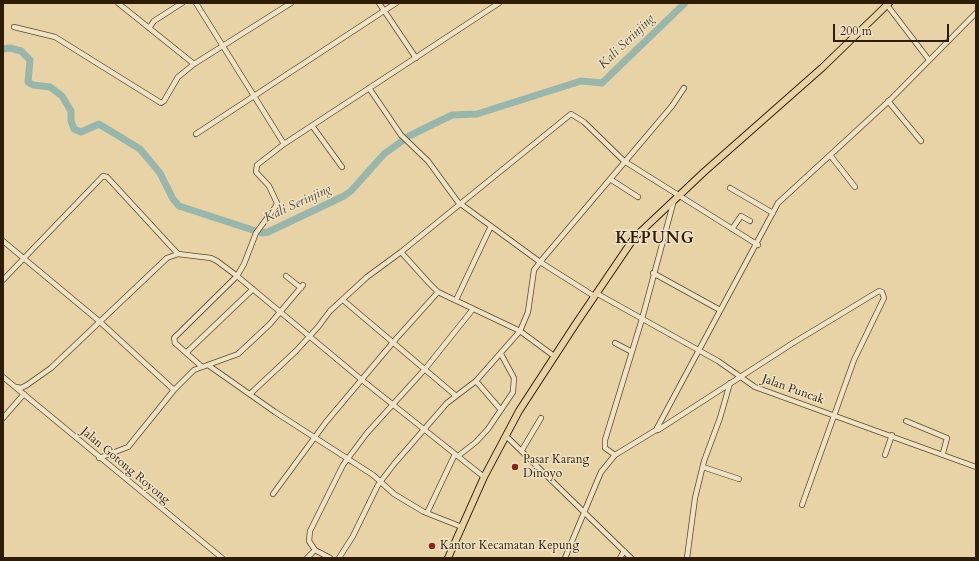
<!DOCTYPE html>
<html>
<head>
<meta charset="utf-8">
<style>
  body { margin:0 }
  #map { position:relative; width:979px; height:561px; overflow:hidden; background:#e8d3a6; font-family:Cardo,serif }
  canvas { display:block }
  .frame { position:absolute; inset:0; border:4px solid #2f1c05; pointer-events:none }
  .scale { position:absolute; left:833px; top:24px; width:116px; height:18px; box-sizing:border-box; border:2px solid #2f1c05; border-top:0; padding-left:5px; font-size:12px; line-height:14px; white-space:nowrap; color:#2f1c05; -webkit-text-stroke:3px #f0e2c5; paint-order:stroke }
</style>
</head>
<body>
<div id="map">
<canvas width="979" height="561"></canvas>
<div class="frame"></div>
<div class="scale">200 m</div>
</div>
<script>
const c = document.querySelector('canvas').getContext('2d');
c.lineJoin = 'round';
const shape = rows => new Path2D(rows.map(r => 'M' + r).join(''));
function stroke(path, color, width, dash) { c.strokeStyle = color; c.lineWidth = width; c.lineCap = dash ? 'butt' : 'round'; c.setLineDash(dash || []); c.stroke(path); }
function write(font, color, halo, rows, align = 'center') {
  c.font = font + ' Cardo,serif'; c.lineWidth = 3; c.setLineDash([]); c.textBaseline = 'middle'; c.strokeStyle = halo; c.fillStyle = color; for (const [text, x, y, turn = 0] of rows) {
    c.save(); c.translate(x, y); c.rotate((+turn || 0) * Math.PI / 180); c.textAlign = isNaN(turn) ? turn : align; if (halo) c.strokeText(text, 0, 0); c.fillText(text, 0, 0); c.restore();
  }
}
const river = shape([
  [3,49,10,48,21,51,30,60,28,82,33,85,50,87,62,96,71,111,71,121,74,129,81,132,99,124,140,149,160,173,173,199,179,206,262,233,268,232,344,196,351,191,384,154,409,136,452,115,477,114,581,81,602,83,685,3]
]);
const minor = shape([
  [118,3,194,64],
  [196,3,284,144],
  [379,3,416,58],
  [887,5,929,60],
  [14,27,55,37,161,103,164,101,178,77,194,64,291,3],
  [149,28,154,21,182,3],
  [369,88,401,135,428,161,458,202,540,262,594,296],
  [888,101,921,141],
  [313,127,342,167],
  [196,134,396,3],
  [830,155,855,187],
  [610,179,638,197],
  [730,188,773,213],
  [732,229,741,216,750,221],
  [3,241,99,321,174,390],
  [401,252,428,282,438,292,520,331,554,356],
  [653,273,720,310],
  [286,276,301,288],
  [3,280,103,176,107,177,178,254],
  [596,293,718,361,755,387,976,467],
  [343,300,455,395],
  [456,300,491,226],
  [615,343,632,352],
  [187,352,253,289],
  [208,365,275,412,373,475,394,494,424,512,462,527],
  [201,366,175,343,174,338,237,276,244,264,256,233,276,206,277,203,269,186,256,172,257,165,284,144,499,3],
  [3,377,222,558],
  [476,381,501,410],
  [16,387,21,388,27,385,51,368,167,258,178,254,211,258,217,261,237,276,362,380,484,477],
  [250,394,296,351,318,327,330,311,367,277,401,252,571,114,584,122,624,161,758,245],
  [3,418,24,394],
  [906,421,947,438,943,453],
  [658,430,793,343,879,291,882,292,884,298,854,360,802,505],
  [506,436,631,558],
  [522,450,541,418],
  [615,455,605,448,605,440,642,319,674,200],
  [885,455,892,435],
  [458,456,476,442,488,429,513,392,514,378,501,354],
  [99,458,128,447,174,390,194,370,238,354,270,324,303,285],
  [703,467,739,479],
  [273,494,326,422,395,340,438,292],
  [427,513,455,454],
  [315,550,309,541,310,531,343,465,367,433,425,369,473,309],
  [307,558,315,550,330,558],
  [339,558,353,536,378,485,394,464,447,403,476,381,520,331,528,312,534,270,540,262,672,106,684,88],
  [565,558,601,472,615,455,656,430,778,203,890,100,976,13],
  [620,558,624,551],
  [687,558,695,498,704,461,720,418,730,383]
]);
const major = shape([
  [448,558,484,477,519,411,575,325,634,238,704,172,823,67,889,3]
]);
const markers = [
  [515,467,4,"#8f2418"],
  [432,546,4,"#8f2418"]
];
const streetNames = [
  ["Jalan Puncak",793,390,20],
  ["Jalan Gotong Royong",125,466,40]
];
const poiNames = [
  ["Pasar Karang",523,460],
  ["Dinoyo",523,474],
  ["Kantor Kecamatan Kepung",440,546]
];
const waterNames = [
  ["Kali Serinjing",627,42,-44],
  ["Kali Serinjing",298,204,-25]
];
const districtNames = [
  ["KEPUNG",655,239]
];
stroke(river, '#98b7ac', 7);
stroke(minor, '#5d4a2d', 6);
stroke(major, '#2f1c05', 8);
stroke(minor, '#f0e2c5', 4.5);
stroke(major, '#e8d3a6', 6);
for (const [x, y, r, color] of markers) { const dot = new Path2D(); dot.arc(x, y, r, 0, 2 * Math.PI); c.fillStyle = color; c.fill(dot); stroke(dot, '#f0e2c5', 1.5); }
write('12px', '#2f1c05', '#f0e2c5', streetNames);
write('12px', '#2f1c05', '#f0e2c5', poiNames, 'left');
write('italic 13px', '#4e4a37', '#f0e2c5', waterNames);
c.letterSpacing = '1px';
write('bold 16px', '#2f1c05', '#f0e2c5', districtNames);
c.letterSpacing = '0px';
</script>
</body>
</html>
